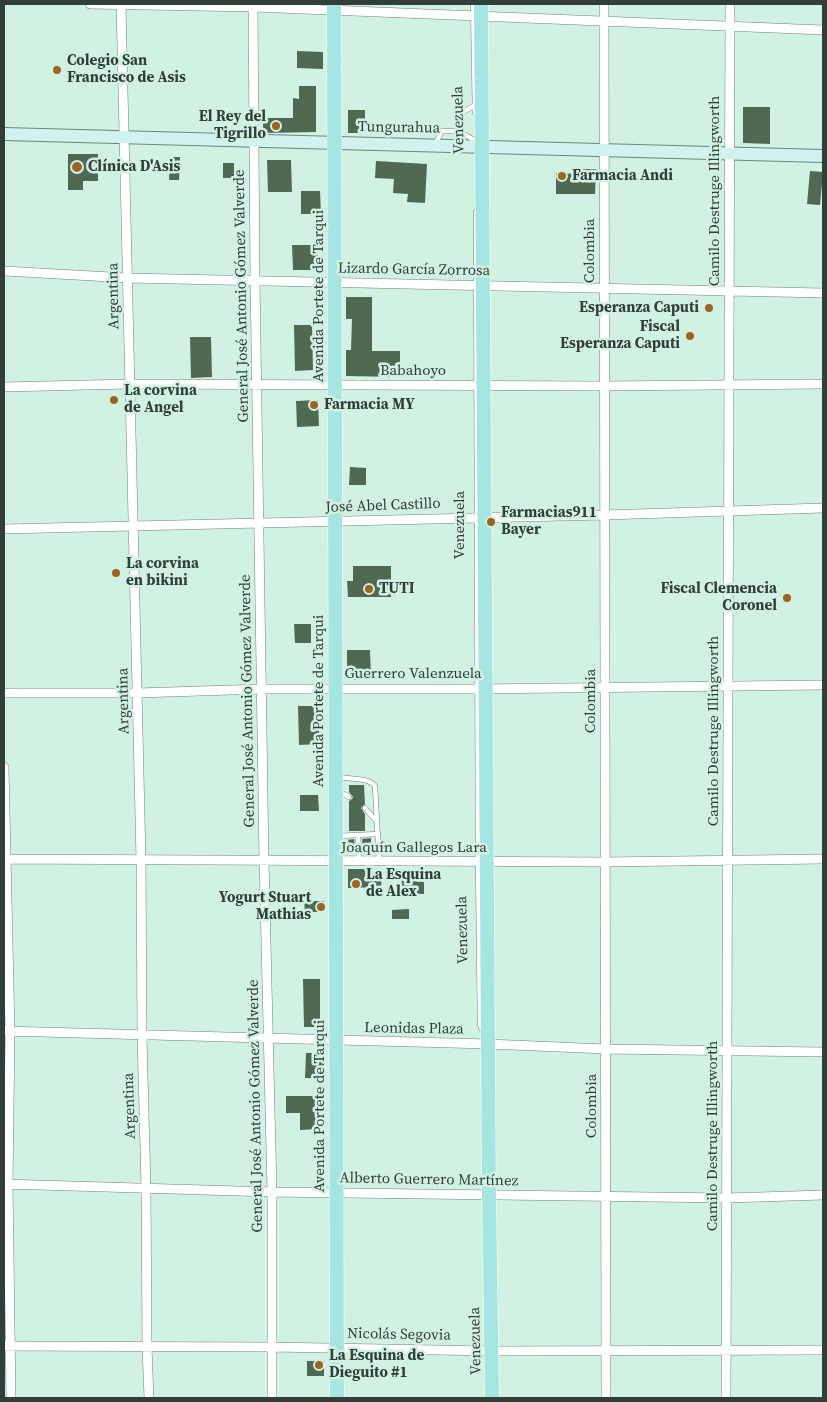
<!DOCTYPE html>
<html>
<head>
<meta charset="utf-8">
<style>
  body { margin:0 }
  #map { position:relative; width:827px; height:1402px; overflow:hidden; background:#d1f1e3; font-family:"Source Serif 4",serif }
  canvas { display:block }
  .frame { position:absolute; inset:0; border:5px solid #313e39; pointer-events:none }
</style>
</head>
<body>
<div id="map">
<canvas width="827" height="1402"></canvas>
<div class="frame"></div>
</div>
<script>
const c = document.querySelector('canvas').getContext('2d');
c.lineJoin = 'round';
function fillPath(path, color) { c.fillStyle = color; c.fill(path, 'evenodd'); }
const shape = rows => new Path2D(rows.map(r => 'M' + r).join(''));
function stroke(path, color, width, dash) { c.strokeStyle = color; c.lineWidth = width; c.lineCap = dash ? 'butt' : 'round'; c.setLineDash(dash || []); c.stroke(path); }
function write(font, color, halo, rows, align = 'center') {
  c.font = font + ' "Source Serif 4",serif'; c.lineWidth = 5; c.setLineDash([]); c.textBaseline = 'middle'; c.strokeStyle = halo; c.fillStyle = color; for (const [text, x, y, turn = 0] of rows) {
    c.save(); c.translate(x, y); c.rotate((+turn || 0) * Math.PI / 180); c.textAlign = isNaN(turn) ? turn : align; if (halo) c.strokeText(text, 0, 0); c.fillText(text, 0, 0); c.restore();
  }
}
const building = shape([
  [297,51,323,52,323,69,297,68],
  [299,86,316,86,316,132,263,133,263,118,293,118,293,98,299,99],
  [743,107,770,107,770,144,743,143],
  [348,110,365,110,365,133,348,133],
  [68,154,98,154,98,181,83,181,83,190,68,190],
  [170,157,180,157,179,180,169,180],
  [267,160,291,160,292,192,268,192],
  [376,161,427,164,425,203,407,202,408,194,393,193,394,179,375,178],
  [223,163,234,163,234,178,223,178],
  [578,169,596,169,595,194,556,194,556,173,578,174],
  [810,171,823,172,820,205,807,204],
  [301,191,320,191,321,214,301,214],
  [292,245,318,245,318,270,293,270],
  [346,297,372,297,372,351,400,351,400,377,346,376,346,350,351,350,352,319,346,319],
  [294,325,312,325,313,370,295,371],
  [190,337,211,337,212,377,191,378],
  [318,400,319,426,297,427,296,401],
  [350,467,366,468,366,485,349,485],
  [353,566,391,566,391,597,348,597,347,581,353,581],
  [294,624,311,624,311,643,295,643],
  [347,650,370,650,371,680,347,680],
  [298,706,319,706,319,744,299,745],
  [349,785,364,785,365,804,361,808,365,814,365,831,349,831,349,801,352,799,353,797,349,792],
  [300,795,318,795,319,811,300,811],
  [371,838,371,850,363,850,362,839],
  [354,839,355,850,346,851,346,840],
  [348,869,372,869,372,873,382,873,381,887,348,888],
  [402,872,415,873,415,881,424,882,424,894,401,893],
  [304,901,324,901,324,912,305,912],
  [409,909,409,919,392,919,392,910],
  [303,979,320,979,320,1027,304,1027],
  [306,1053,324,1053,324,1078,305,1078],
  [286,1096,323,1096,324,1113,319,1113,319,1129,300,1130,300,1113,286,1113],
  [307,1361,324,1361,324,1376,307,1376]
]);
const service = shape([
  [473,4,475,112],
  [475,105,458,115,458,131,478,142],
  [435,144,442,131,458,131,465,143],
  [476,212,478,862,480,1025,483,1031],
  [337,777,365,780,372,783,375,786,377,822],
  [339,791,349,797],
  [365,808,377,822,379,861],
  [358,835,359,861],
  [337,836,378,834]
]);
const minor = shape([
  [90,4,254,7,823,30],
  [121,4,141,860,142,1036,146,1188,147,1347,149,1398],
  [253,4,255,280,264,860,272,1192,272,1398],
  [604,4,606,1398],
  [4,271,128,278,823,293],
  [4,387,129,384,604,386,823,384],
  [4,529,604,515,823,508],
  [4,693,138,693,262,689,477,689,823,685],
  [4,767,10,1032,8,1184,11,1398],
  [4,859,605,862,823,859],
  [4,1031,488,1044,606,1049,823,1052],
  [4,1184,272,1192,727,1198,823,1195],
  [4,1346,272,1347,493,1351,823,1350],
  [726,1398,730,4]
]);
const secondary = shape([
  [4,134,823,156]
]);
const primary = shape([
  [334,4,337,1398],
  [481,4,489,1194,492,1398]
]);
const markers = [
  [57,70,5,"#9c6420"],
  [276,126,5,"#9c6420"],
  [77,167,6,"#9c6420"],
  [562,176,5,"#9c6420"],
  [709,308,5,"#9c6420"],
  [690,336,5,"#9c6420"],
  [114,400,5,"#9c6420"],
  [314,405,5,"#9c6420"],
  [491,522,5,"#9c6420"],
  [116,573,5,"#9c6420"],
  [369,589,5,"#9c6420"],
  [787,598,5,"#9c6420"],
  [356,884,5,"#9c6420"],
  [321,907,5,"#9c6420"],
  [319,1365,5,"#9c6420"]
];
const poiNames = [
  ["Colegio San",67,61],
  ["Francisco de Asis",67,78],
  ["El Rey del",266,117,"right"],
  ["Tigrillo",266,134,"right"],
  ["Clínica D'Asis",88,167],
  ["Farmacia Andi",572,176],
  ["Esperanza Caputi",699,308,"right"],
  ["Fiscal",680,327,"right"],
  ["Esperanza Caputi",680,344,"right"],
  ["La corvina",124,391],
  ["de Angel",124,408],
  ["Farmacia MY",324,405],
  ["Farmacias911",501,513],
  ["Bayer",501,530],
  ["La corvina",126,564],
  ["en bikini",126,581],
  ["TUTI",379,589],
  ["Fiscal Clemencia",777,589,"right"],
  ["Coronel",777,606,"right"],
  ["La Esquina",366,875],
  ["de Alex",366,892],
  ["Yogurt Stuart",311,898,"right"],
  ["Mathias",311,915,"right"],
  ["La Esquina de",329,1356],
  ["Dieguito #1",329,1373]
];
const streetNames = [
  ["Venezuela",459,120,-91],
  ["Tungurahua",399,128,1],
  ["Camilo Destruge Illingworth",715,191,-90],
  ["Colombia",590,251,-90],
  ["Lizardo García Zorrosa",414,270,1],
  ["Argentina",114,296,-91],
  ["General José Antonio Gómez Valverde",242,296,-91],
  ["Avenida Portete de Tarqui",319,296,-90],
  ["Babahoyo",413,371],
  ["José Abel Castillo",383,506,-2],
  ["Venezuela",460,525,-90],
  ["Guerrero Valenzuela",413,674],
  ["Argentina",124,701,-91],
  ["General José Antonio Gómez Valverde",248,701,-91],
  ["Avenida Portete de Tarqui",319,701,-90],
  ["Colombia",591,701,-90],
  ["Camilo Destruge Illingworth",714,731,-90],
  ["Joaquín Gallegos Lara",414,848],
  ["Venezuela",463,930,-91],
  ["Leonidas Plaza",414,1029,1],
  ["Argentina",130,1106,-92],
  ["General José Antonio Gómez Valverde",256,1106,-91],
  ["Avenida Portete de Tarqui",320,1106,-90],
  ["Colombia",592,1106,-90],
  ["Camilo Destruge Illingworth",713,1136,-90],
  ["Alberto Guerrero Martínez",429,1180,1],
  ["Nicolás Segovia",399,1335,1],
  ["Venezuela",476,1341,-91]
];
fillPath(building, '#506952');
stroke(service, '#69877a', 5.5);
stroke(minor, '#69877a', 10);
stroke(secondary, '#69877a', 14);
stroke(primary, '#fff', 15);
stroke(service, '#fff', 4.5);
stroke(minor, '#fff', 9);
stroke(secondary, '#d2f2ef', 12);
stroke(primary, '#a6e6e0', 14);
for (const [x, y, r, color] of markers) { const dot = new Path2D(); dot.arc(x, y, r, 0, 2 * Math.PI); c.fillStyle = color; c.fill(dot); stroke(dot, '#d1f1e3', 2); }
write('bold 15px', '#313e39', '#d1f1e3', poiNames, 'left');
write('15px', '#313e39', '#d1f1e3', streetNames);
</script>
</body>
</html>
